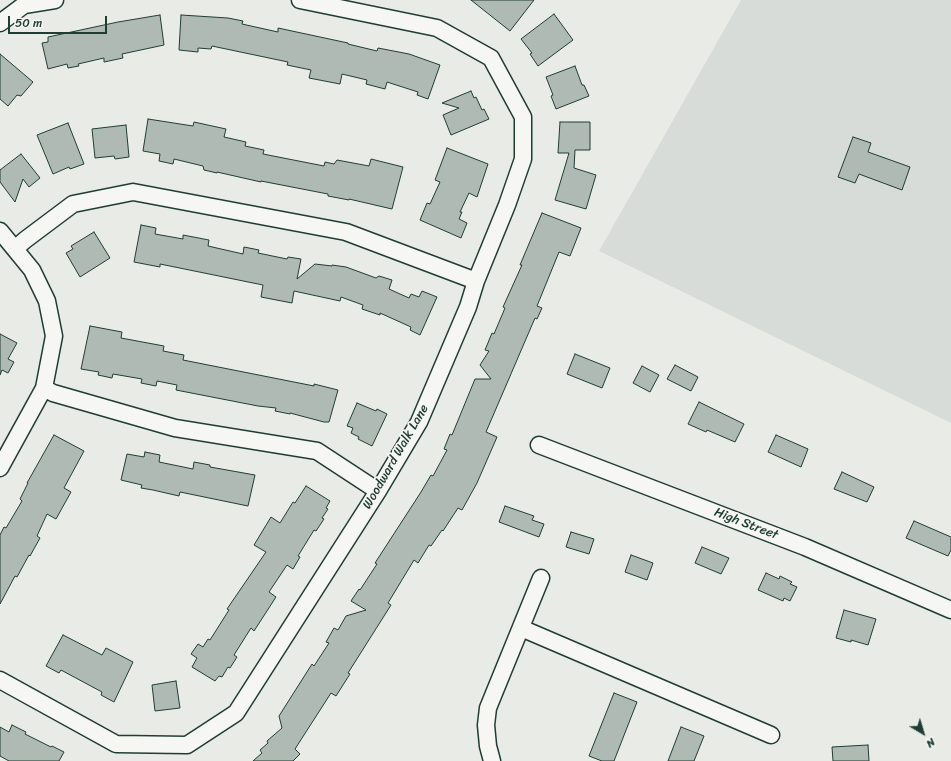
<!DOCTYPE html>
<html>
<head>
<meta charset="utf-8">
<style>
  body { margin:0 }
  #map { position:relative; width:951px; height:761px; overflow:hidden; background:#e9ebe7; font-family:Sriracha,sans-serif }
  canvas { display:block }
  .north { position:absolute; left:903px; top:713px; width:40px; height:40px; -webkit-text-stroke:3px #f6f6f2; paint-order:stroke; rotate:142deg; font-size:11px; font-weight:700; line-height:16px; text-align:center; color:#1f3d34 }
  .north::after { content:''; display:block; margin:auto; width:14px; height:18px; background:#1f3d34; clip-path:polygon(50% 0,100% 100%,50% 72%,0 100%) }
  .scale { position:absolute; left:8px; top:16px; width:99px; height:18px; box-sizing:border-box; border:2px solid #1f3d34; border-top:0; padding-left:5px; font-size:12px; line-height:14px; white-space:nowrap; color:#1f3d34; -webkit-text-stroke:3px #f6f6f2; paint-order:stroke }
</style>
</head>
<body>
<div id="map">
<canvas width="951" height="761"></canvas>
<div class="north">N</div>
<div class="scale">50 m</div>
</div>
<script>
const c = document.querySelector('canvas').getContext('2d');
c.lineJoin = 'round';
function fillPath(path, color) { c.fillStyle = color; c.fill(path, 'evenodd'); }
const shape = rows => new Path2D(rows.map(r => 'M' + r).join(''));
function stroke(path, color, width, dash) { c.strokeStyle = color; c.lineWidth = width; c.lineCap = dash ? 'butt' : 'round'; c.setLineDash(dash || []); c.stroke(path); }
function write(font, color, halo, rows, align = 'center') {
  c.font = font + ' Sriracha,sans-serif'; c.lineWidth = 3.5; c.setLineDash([]); c.textBaseline = 'middle'; c.strokeStyle = halo; c.fillStyle = color; for (const [text, x, y, turn = 0] of rows) {
    c.save(); c.translate(x, y); c.rotate((+turn || 0) * Math.PI / 180); c.textAlign = isNaN(turn) ? turn : align; if (halo) c.strokeText(text, 0, 0); c.fillText(text, 0, 0); c.restore();
  }
}
const built = shape([
  [741,0,951,0,951,423,599,251]
]);
const building = shape([
  [471,0,534,0,510,31,471,0],
  [554,14,573,40,538,66,530,54,532,53,521,39,554,14],
  [160,15,164,45,122,54,123,58,104,62,104,58,78,64,79,66,68,68,67,64,48,69,42,43,48,42,48,37,118,22,160,15],
  [181,15,228,18,243,21,242,24,278,32,278,28,348,43,348,44,377,51,378,48,409,54,440,65,428,99,417,95,418,92,387,82,385,89,366,84,367,80,342,74,340,84,309,78,311,70,287,65,288,62,212,46,211,49,198,48,198,52,179,50,181,15],
  [0,54,33,82,21,96,17,95,8,106,0,99,0,54],
  [575,66,582,85,584,85,589,96,556,109,551,96,553,95,546,77,575,66],
  [471,91,474,98,476,97,482,110,484,109,489,119,451,135,443,115,459,108,442,103,471,91],
  [148,119,193,126,194,122,226,129,224,137,246,142,245,146,264,150,263,154,324,166,325,162,334,164,337,160,369,166,371,159,403,167,392,209,349,199,349,200,328,196,328,194,261,181,261,182,217,172,217,173,204,170,203,166,174,159,173,164,159,161,160,154,143,151,148,119],
  [560,122,590,122,590,150,575,150,574,168,596,175,586,209,555,200,569,153,558,153,560,122],
  [68,123,84,164,70,169,69,167,53,174,37,135,68,123],
  [126,125,129,157,115,159,114,156,95,158,92,129,126,125],
  [853,137,871,143,868,152,910,167,902,190,859,174,855,183,838,177,853,137],
  [447,148,488,164,477,197,469,193,460,212,462,212,459,219,467,223,461,238,420,220,427,203,430,204,440,182,435,180,447,148],
  [21,154,40,178,29,187,23,179,15,202,0,182,0,170,21,154],
  [542,213,581,228,570,256,559,252,537,306,542,308,537,319,535,318,486,432,497,437,477,483,462,510,458,508,443,531,442,530,431,546,429,545,418,563,414,560,388,603,391,605,348,673,350,674,336,696,331,693,295,749,300,754,293,761,253,761,262,753,260,750,268,743,267,741,282,728,279,716,312,664,314,666,329,643,326,642,334,628,338,630,346,616,366,610,351,601,359,589,360,590,377,564,375,563,421,492,431,475,433,476,447,450,444,449,450,434,452,435,475,379,491,379,480,365,489,351,485,350,492,333,494,334,505,308,503,307,522,265,520,265,542,213],
  [141,225,156,228,155,234,183,239,183,235,209,240,208,246,243,254,244,247,259,250,258,253,287,259,288,257,301,259,297,279,315,264,332,266,332,265,346,267,376,278,379,276,392,280,389,289,409,298,411,294,419,297,422,291,437,297,420,335,410,330,411,327,380,313,380,315,362,309,363,305,341,297,340,301,294,291,292,303,261,297,263,285,160,264,160,267,134,262,141,225],
  [94,232,110,258,80,277,66,253,73,249,71,246,94,232],
  [90,326,122,332,121,338,164,346,163,351,184,355,183,360,314,386,314,384,338,390,329,422,324,422,290,413,290,414,275,411,276,408,258,406,176,390,177,385,157,381,156,386,141,383,142,379,113,374,112,378,98,375,99,372,81,369,90,326],
  [0,334,17,343,8,359,14,362,8,373,2,370,0,375,0,334],
  [575,354,610,368,602,388,567,374,575,354],
  [675,365,698,377,691,391,667,379,675,365],
  [642,366,659,375,650,392,633,383,642,366],
  [699,402,744,424,735,442,707,430,706,432,688,424,699,402],
  [357,403,376,411,377,409,387,414,372,446,358,439,359,437,351,433,353,428,347,426,357,403],
  [54,435,84,451,64,488,71,492,56,519,47,514,37,536,40,538,30,556,29,555,17,577,15,576,0,604,0,535,4,527,6,528,22,501,20,499,28,483,27,483,54,435],
  [776,435,808,449,801,467,768,452,776,435],
  [145,452,160,455,159,462,193,469,194,462,210,465,210,467,255,475,248,506,180,492,179,496,153,490,141,488,142,485,121,480,127,454,144,457,145,452],
  [842,472,874,487,867,502,834,489,842,472],
  [306,486,330,501,326,508,328,509,322,518,324,519,316,531,314,530,298,556,300,557,293,569,287,565,269,592,276,597,254,631,251,628,234,655,237,657,230,668,228,667,222,677,219,676,215,681,192,667,197,658,191,654,198,644,203,647,208,639,210,640,229,610,227,609,266,552,254,545,271,517,280,523,293,502,295,503,306,486],
  [505,506,534,516,532,520,544,524,539,537,499,522,505,506],
  [914,521,951,537,951,550,948,556,906,538,914,521],
  [571,532,594,539,589,554,566,547,571,532],
  [702,547,729,558,721,574,695,563,702,547],
  [631,555,653,563,647,580,625,572,631,555],
  [766,573,779,579,780,576,792,582,790,584,797,587,790,601,784,598,783,601,758,590,766,573],
  [844,610,876,619,868,645,851,640,851,642,836,638,844,610],
  [63,635,102,655,106,648,133,662,114,702,101,695,102,692,61,670,59,673,46,666,63,635],
  [176,681,180,708,155,711,152,685,176,681],
  [614,693,637,702,614,761,602,761,589,756,614,693],
  [12,725,26,732,25,734,51,747,52,746,64,752,59,761,9,761,0,756,0,727,9,732,12,725],
  [681,727,704,736,694,761,668,761,681,727],
  [868,745,869,761,833,761,832,747,868,745]
]);
const minor = shape([
  [0,23,24,5,55,0],
  [0,231,32,270,47,301,54,336,44,388,0,468],
  [16,248,25,240,73,204,133,192,346,232,476,281],
  [44,388,53,393,175,428,317,451,378,491],
  [539,445,805,547,951,610],
  [521,628,771,735],
  [0,680,116,744,187,745,236,713,378,491,419,422,468,307,476,281,507,205,523,159,523,117,491,58,437,28,300,0],
  [492,761,488,746,486,725,488,708,541,578]
]);
const streetNames = [
  ["Woodward Walk Lane",396,457,-60],
  ["High Street",746,524,21]
];
fillPath(built, '#d8dcd8');
fillPath(building, '#b0bab5');
stroke(building, '#1f3d34', 1);
stroke(minor, '#1f3d34', 19);
stroke(minor, '#f6f6f2', 16);
write('13px', '#1f3d34', '#f6f6f2', streetNames);
</script>
</body>
</html>
